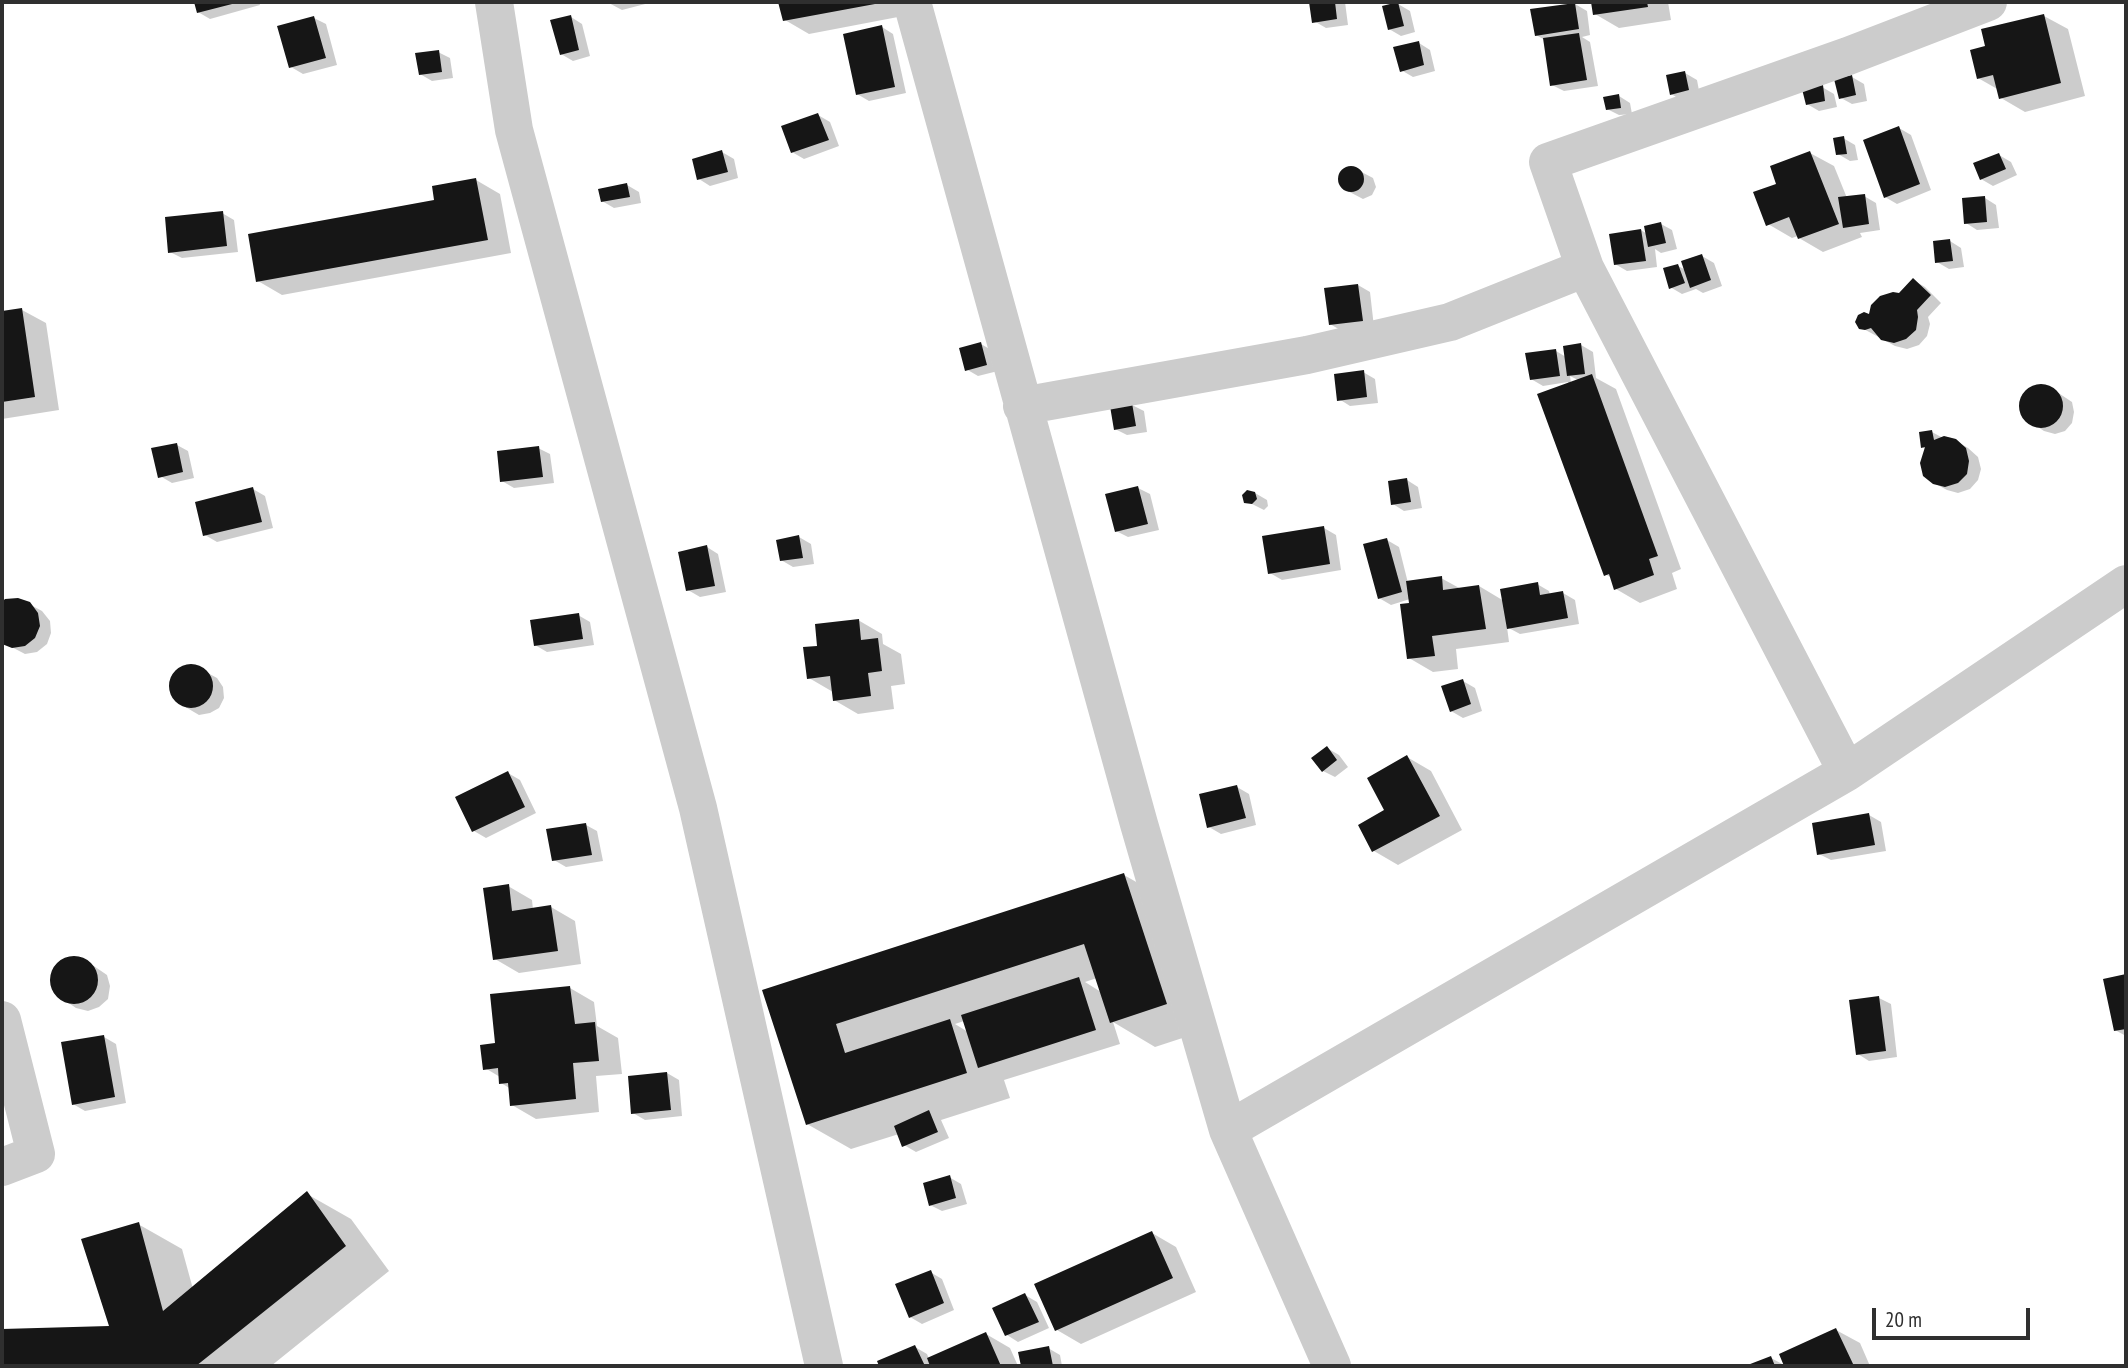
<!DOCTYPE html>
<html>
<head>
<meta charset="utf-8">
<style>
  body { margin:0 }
  #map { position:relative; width:2128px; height:1368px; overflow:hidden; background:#fff; font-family:"PT Sans Narrow",sans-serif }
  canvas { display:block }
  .frame { position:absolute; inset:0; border:4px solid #2f2f2f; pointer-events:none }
  .scale { position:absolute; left:1872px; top:1308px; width:158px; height:32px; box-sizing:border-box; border:4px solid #2f2f2f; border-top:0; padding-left:9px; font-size:21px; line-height:24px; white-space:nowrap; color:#2f2f2f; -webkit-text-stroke:5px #fff; paint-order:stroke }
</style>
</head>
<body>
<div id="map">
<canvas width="2128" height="1368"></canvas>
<div class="frame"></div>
<div class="scale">20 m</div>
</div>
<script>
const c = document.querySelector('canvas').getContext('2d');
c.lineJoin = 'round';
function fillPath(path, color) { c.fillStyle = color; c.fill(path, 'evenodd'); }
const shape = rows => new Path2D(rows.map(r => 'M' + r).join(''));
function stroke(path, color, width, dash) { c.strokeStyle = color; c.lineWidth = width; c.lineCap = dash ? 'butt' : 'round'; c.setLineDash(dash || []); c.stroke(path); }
const shadow = shape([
  [195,2,259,2,260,5,210,19,198,12],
  [607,2,653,2,622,10],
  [780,2,896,2,898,17,809,34,785,20],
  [1311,2,1345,2,1348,25,1326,28,1314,21],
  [1593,2,1668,2,1671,20,1619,28,1595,14],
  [1398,4,1410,11,1415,32,1401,36,1389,29],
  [1575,4,1587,11,1590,35,1582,37,1590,42,1598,86,1564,91,1552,85,1545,40,1536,35],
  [2044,16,2068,29,2085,96,2025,112,2001,98,1999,90,1978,78,1987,47],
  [571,17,582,24,590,56,573,61,561,54],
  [314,18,326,24,337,65,303,74,291,67],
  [882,27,893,34,906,93,869,101,857,94],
  [1419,43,1430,50,1435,71,1413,77,1401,70],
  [438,52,450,58,453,78,432,81,420,74],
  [1685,73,1697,80,1700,96,1683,101,1671,94],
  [1852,77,1864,84,1867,101,1852,104,1841,98],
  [1822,87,1834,94,1837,107,1819,111,1807,104],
  [1619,96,1630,103,1632,114,1619,115,1607,109],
  [818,115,830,122,839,146,804,159,792,152],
  [1899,128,1911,135,1931,190,1897,204,1885,197],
  [1843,138,1855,145,1858,160,1850,161,1838,154],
  [722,152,734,159,738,178,710,186,699,179],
  [1810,153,1834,166,1847,198,1864,196,1876,203,1880,230,1860,233,1862,237,1823,252,1799,238,1798,236,1792,238,1768,224,1778,185],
  [1999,155,2011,162,2017,175,1993,186,1981,179],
  [1352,167,1373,178,1376,187,1372,195,1363,199,1342,188,1339,179,1343,170],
  [476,180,500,194,511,253,282,295,258,281,436,201],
  [627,185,639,192,641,203,614,208,602,201],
  [1985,198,1996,205,1999,228,1977,230,1966,223],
  [222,213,234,220,238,252,182,258,170,252],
  [1661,224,1672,230,1677,249,1661,253,1655,249,1657,267,1627,271,1615,264,1641,230,1647,234],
  [1950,241,1961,248,1964,267,1949,269,1937,262],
  [1702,256,1714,263,1722,286,1703,293,1696,289,1682,294,1670,287,1678,266,1686,270],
  [1913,280,1925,287,1941,303,1928,317,1930,324,1927,336,1919,345,1907,349,1895,346,1860,327,1870,316,1900,295],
  [1358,285,1370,292,1374,327,1342,331,1330,324],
  [22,310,46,323,59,410,2,419,2,313],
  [981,344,993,351,998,371,978,376,966,369],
  [1581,345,1593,352,1596,378,1616,389,1681,569,1672,573,1677,589,1640,603,1616,589,1612,578,1605,574,1568,382,1543,386,1531,379,1556,351,1566,357],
  [1570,376,1578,380,1571,383],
  [1363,372,1375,379,1378,403,1350,406,1339,399],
  [2041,386,2051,388,2072,402,2074,412,2072,423,2065,431,2055,434,2044,431,2023,417,2021,407,2023,397,2030,388],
  [1132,405,1144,411,1147,432,1127,435,1115,429],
  [1932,432,1943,438,1956,441,1968,448,1978,457,1981,469,1978,480,1970,489,1958,493,1947,490,1934,483,1926,449,1922,447],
  [177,445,188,451,194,478,172,483,160,476],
  [538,448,550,454,554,483,514,488,502,481],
  [1407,480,1418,487,1422,508,1404,511,1393,504],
  [1138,488,1150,494,1159,530,1128,537,1116,531],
  [253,489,265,496,273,528,217,542,205,535],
  [1255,493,1267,500,1268,506,1264,510,1246,501],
  [1324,528,1336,535,1341,570,1282,580,1270,573],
  [799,537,811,544,814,564,793,567,781,560],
  [1387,540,1399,547,1408,583,1441,578,1461,589,1479,586,1504,601,1537,584,1549,591,1550,595,1563,593,1575,600,1579,624,1520,634,1507,627,1509,642,1456,649,1458,669,1433,672,1409,658,1410,599,1391,605,1379,598],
  [707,547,718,554,726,592,700,597,688,590],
  [6,601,29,604,42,611,50,621,51,633,47,644,37,652,25,654,2,642,2,604],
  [578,615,590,622,594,645,547,652,535,645],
  [858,620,882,634,883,644,901,654,905,684,891,686,894,709,858,714,834,700,833,692,809,678],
  [184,666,195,666,217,678,223,687,224,698,219,708,210,713,199,715,177,702,171,693,170,683,175,672],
  [1463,681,1475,688,1482,711,1463,718,1451,711],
  [1327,748,1339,755,1348,767,1335,777,1323,771],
  [1407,757,1431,771,1462,830,1398,865,1374,851],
  [508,773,520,780,536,813,486,838,474,831],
  [1237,787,1249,794,1256,825,1221,834,1209,827],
  [1869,815,1881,822,1886,851,1831,860,1819,854],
  [586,825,597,831,603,861,566,867,554,860],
  [1124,875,1168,900,1210,1029,1155,1047,1113,1022,1120,1044,1004,1080,1010,1098,941,1120,949,1138,916,1152,904,1145,899,1134,851,1149,807,1124,765,991],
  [1097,978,1101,992,1085,982],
  [964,1021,968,1032,955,1024],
  [508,886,532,900,533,910,551,907,575,921,581,964,519,973,495,959],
  [73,957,85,960,107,975,110,986,108,999,99,1007,88,1011,76,1008,54,993,50,981,53,969,61,961],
  [2126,976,2126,1036,2115,1030,2105,980],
  [570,988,594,1002,597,1026,618,1038,622,1074,596,1076,599,1112,536,1119,512,1105,511,1089,501,1083,500,1077,485,1068],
  [1879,998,1891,1004,1897,1057,1869,1061,1858,1054],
  [104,1037,116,1044,126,1103,85,1111,73,1104],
  [667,1073,679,1080,682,1116,645,1120,633,1113],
  [949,1177,961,1184,967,1204,942,1211,930,1205],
  [307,1194,351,1219,389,1271,271,1366,2,1366,2,1331,112,1327,138,1224,182,1249,193,1289],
  [1152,1233,1176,1247,1196,1292,1081,1344,1057,1330],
  [930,1272,942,1279,954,1310,922,1324,910,1317],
  [1025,1295,1037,1302,1049,1328,1018,1342,1007,1335],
  [1836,1330,1860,1343,1870,1366,1786,1366,1781,1355],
  [986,1334,1010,1348,1018,1366,881,1366,879,1362,915,1347,927,1354,929,1359],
  [1048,1348,1060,1355,1062,1366,1022,1366,1020,1354],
  [1771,1358,1786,1366,1751,1366]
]);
const building = shape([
  [194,2,236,2,236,3,197,13],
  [778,2,875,2,875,4,783,21],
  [1309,2,1335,2,1337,19,1312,23],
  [1398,2,1404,26,1388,30,1382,6],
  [1591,2,1647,2,1648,7,1593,15],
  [1575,3,1579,29,1535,36,1530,9],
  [2044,14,2061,83,1999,99,1993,75,1977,79,1970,50,1985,46,1981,29],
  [571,15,579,50,560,55,550,20],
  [314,16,326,58,289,68,277,26],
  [882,25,895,87,856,95,843,34],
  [1579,33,1587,80,1550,86,1543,38],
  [1419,41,1424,65,1400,72,1393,47],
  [439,50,442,72,419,75,415,53],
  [1685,71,1689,90,1670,95,1666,75],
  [1852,75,1856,95,1839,99,1834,79],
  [1823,85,1825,101,1806,105,1802,89],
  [1619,94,1621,108,1606,110,1603,97],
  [818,113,829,140,791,153,781,126],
  [1899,126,1920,184,1884,198,1863,140],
  [1844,136,1847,154,1836,155,1833,138],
  [722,150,728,172,697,180,692,159],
  [1810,151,1839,224,1798,239,1789,217,1766,226,1753,192,1776,184,1770,166],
  [1999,153,2006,169,1980,180,1973,163],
  '1338 179a13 13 0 1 1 26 0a13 13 0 1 1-26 0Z',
  [476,178,488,240,256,282,248,234,434,200,432,186],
  [627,183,630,197,601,202,598,189],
  [1865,194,1869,224,1843,228,1838,197],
  [1985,196,1987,222,1964,224,1962,198],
  [223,211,227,246,168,253,165,217],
  [1661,222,1666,243,1648,247,1644,226],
  [1641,229,1646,261,1614,265,1609,234],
  [1950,239,1953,261,1935,263,1933,241],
  [1702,254,1711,280,1690,288,1681,261],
  [1678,264,1685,283,1669,289,1663,268],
  [1913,278,1931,295,1917,310,1918,317,1916,330,1906,339,1894,343,1881,340,1871,328,1865,330,1859,329,1855,322,1858,315,1864,312,1869,314,1871,305,1880,296,1893,292,1899,293],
  [1358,284,1363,321,1329,325,1324,288],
  [22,308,35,397,2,402,2,311],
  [981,342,987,365,965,371,959,348],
  [1581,343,1585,374,1567,376,1563,346],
  [1556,349,1560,376,1530,380,1525,353],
  [1364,370,1367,397,1337,401,1334,374],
  [1592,374,1658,556,1649,559,1654,575,1614,590,1609,574,1604,576,1537,394],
  '2019 406a22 22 0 1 1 44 0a22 22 0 1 1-44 0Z',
  [1132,403,1136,426,1114,430,1110,406],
  [1932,430,1934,440,1944,436,1956,439,1966,448,1969,461,1967,474,1958,483,1945,487,1933,484,1923,476,1920,463,1925,447,1921,448,1919,432],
  [177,443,183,472,158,478,151,448],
  [539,446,543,477,500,482,497,451],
  [1407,478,1411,502,1391,505,1388,481],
  [1138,486,1148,524,1115,532,1105,494],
  [253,487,262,522,203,536,195,502],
  [1247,490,1255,492,1257,499,1252,504,1244,503,1242,495],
  [1324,526,1330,564,1268,574,1262,536],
  [799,535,803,558,780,561,776,540],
  [1387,538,1402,592,1378,599,1363,544],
  [707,545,715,586,686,591,678,552],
  [1442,576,1443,590,1479,585,1486,629,1432,636,1435,656,1407,659,1400,604,1409,603,1406,581],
  [1538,582,1540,595,1563,591,1568,618,1507,629,1500,589],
  [18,598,30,602,38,613,40,626,35,638,25,646,12,648,2,644,2,602,5,599],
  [579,613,583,639,534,646,530,620],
  [859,619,861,640,878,638,882,671,868,673,871,696,833,701,830,676,807,679,803,647,817,646,815,624],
  '169 686a22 22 0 1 1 44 0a22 22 0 1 1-44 0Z',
  [1463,679,1471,704,1450,712,1441,686],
  [1327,746,1337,760,1322,772,1311,758],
  [1407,755,1440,816,1372,852,1358,825,1384,810,1367,778],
  [508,771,525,807,472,832,455,797],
  [1237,785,1246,818,1207,828,1199,794],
  [1869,813,1875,845,1817,855,1812,823],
  [586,823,592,855,552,861,546,829],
  [1124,873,1167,1004,1110,1023,1084,944,836,1024,845,1053,950,1019,967,1073,806,1125,762,990],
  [509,884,512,911,551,905,558,951,493,960,483,888],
  '50 980a24 24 0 1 1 48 0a24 24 0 1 1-48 0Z',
  [2126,974,2126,1029,2114,1031,2103,979],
  [1079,977,1096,1030,978,1068,961,1015],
  [570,986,575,1024,595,1022,599,1061,573,1063,576,1099,510,1106,508,1083,499,1084,498,1068,483,1070,480,1045,495,1043,490,994],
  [1879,996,1886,1051,1856,1055,1849,1000],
  [104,1035,115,1097,72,1105,61,1042],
  [667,1072,671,1110,631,1114,628,1076],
  [929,1110,938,1132,902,1147,894,1126],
  [950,1175,956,1198,929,1206,923,1183],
  [307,1191,346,1246,196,1366,2,1366,2,1329,109,1326,81,1239,139,1222,163,1311],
  [1152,1231,1173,1278,1055,1331,1034,1284],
  [931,1270,944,1303,909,1318,895,1284],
  [1025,1293,1039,1322,1005,1336,992,1308],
  [1836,1328,1854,1366,1784,1366,1779,1354],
  [986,1332,1001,1366,930,1366,927,1358],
  [915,1345,925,1366,879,1366,877,1361],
  [1049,1346,1053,1366,1021,1366,1018,1352],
  [1771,1356,1775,1366,1745,1366]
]);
const minor = shape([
  [494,2,514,130,698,808,824,1366],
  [912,2,1139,824,1228,1130,1332,1366],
  [1585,268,1548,162,1848,56,1988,2],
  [1022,406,1307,355,1450,322,1585,268,1847,772],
  [2,1020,36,1154,2,1167],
  [1228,1130,1847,772,2126,584]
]);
fillPath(shadow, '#0003');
fillPath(building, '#161616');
stroke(minor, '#ccc', 38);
</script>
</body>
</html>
